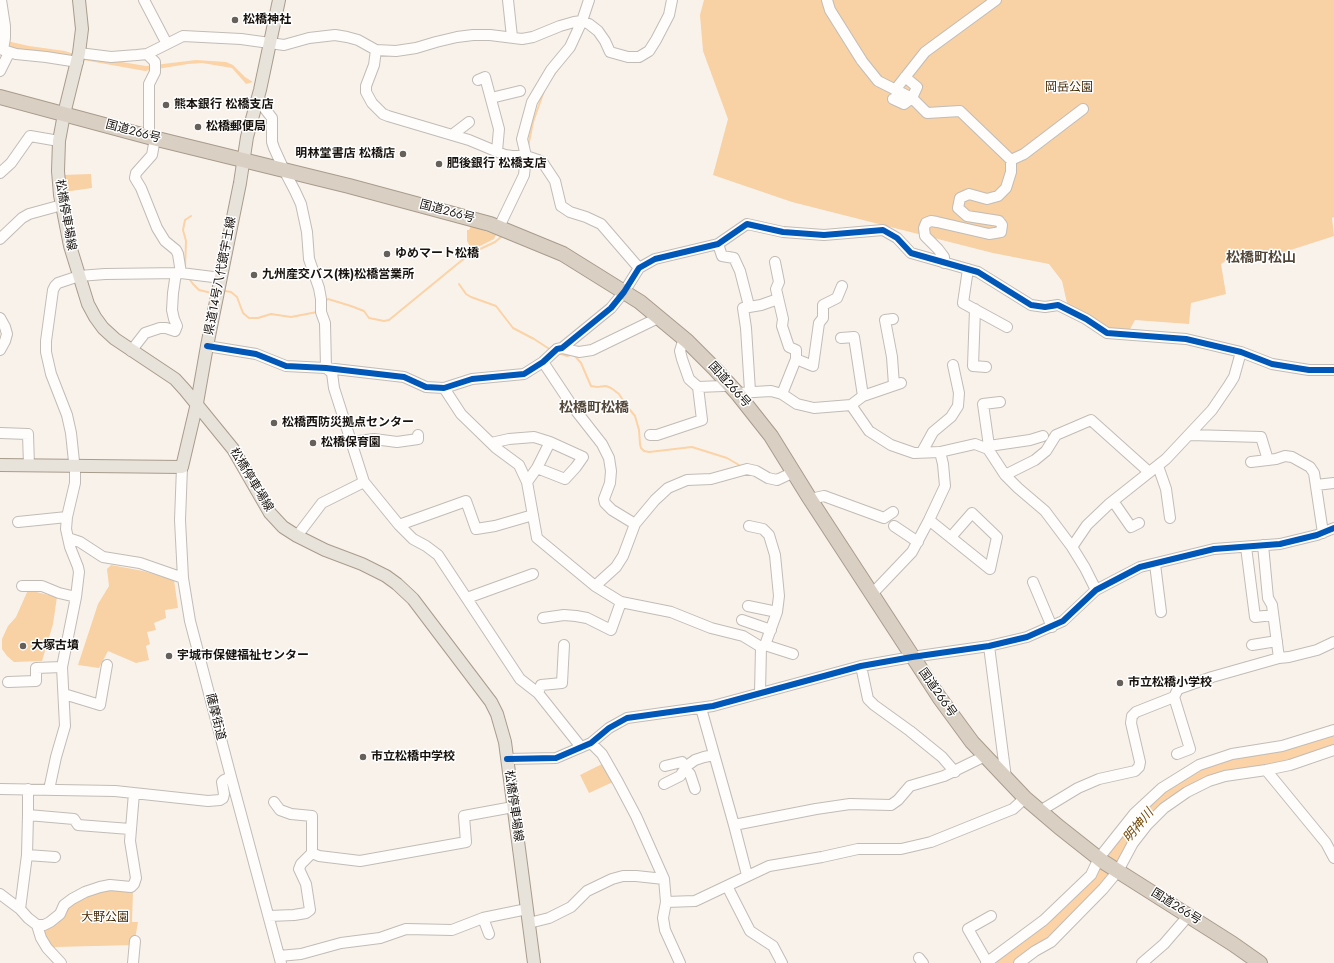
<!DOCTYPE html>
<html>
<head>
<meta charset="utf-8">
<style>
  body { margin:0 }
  canvas { display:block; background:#f9f2eb }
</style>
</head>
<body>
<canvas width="1334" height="963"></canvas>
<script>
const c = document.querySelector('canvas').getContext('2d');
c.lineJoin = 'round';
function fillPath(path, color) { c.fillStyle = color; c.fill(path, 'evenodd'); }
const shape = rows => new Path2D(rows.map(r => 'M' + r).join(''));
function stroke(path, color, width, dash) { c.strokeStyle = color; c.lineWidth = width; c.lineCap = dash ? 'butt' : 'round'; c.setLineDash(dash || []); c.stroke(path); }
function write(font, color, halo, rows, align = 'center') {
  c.font = font + ' Jost,"Noto Sans JP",sans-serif'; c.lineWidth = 3; c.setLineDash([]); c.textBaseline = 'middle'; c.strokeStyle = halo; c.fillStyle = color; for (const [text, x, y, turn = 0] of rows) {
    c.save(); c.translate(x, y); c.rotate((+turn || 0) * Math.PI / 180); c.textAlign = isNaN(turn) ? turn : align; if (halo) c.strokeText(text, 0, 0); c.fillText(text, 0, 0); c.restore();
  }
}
const green = shape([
  [704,0,1334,0,1334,217,1332,218,1334,236,1244,265,1236,254,1221,264,1226,294,1191,303,1189,324,1135,320,1129,331,1110,328,1067,303,1062,281,1049,264,993,253,792,202,713,175,728,119,703,51,700,15],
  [91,174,92,188,64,192,62,175],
  [471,226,496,235,494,239,472,250,467,241,467,230,469,230],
  [111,565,143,571,174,580,178,608,165,610,166,618,154,623,156,630,147,632,150,644,146,646,149,660,136,663,108,651,99,668,78,665,98,604,109,586,107,569],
  [28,590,57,597,53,624,42,661,14,662,7,656,2,649,2,639,8,626,16,617],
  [604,763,613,782,589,793,580,775],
  [112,889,133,891,132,922,138,922,134,945,55,947,53,950,43,936,44,928,67,908,86,896]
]);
const water = shape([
  [7,41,29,46,65,51,74,54,146,66,196,60,226,62,233,65,245,77,253,82,246,84,232,68,202,63,188,64,145,71,72,58,6,49]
]);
const stream = shape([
  [551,79,561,65],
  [528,147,533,122,544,91],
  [185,269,186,241,183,230,185,220,191,216],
  [188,277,193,284,199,290,212,293],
  [459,284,466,294,471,297,496,306,513,328,534,339,551,350],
  [225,291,231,292,237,297,243,313,249,318,258,318,271,314,291,317,317,312],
  [324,302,328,299,351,306,364,311,369,318,384,321,389,320,461,261,478,250,495,242,501,237],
  [558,353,567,356,571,355],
  [575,356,581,363,591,386,597,387,606,386,611,388,619,394,626,405,635,416,639,430,640,444,641,448,644,451,649,452,692,447,727,458,739,465]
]);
const river = shape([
  [1003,963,1036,939,1067,912,1098,879,1130,833,1146,814,1173,791,1202,774,1216,769,1292,755,1334,740]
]);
const minor = shape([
  [1,0,5,26,5,38,3,50],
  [144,0,167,44],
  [508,0,512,37],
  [827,0,830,10,862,61,878,81,912,98,927,113,960,111,1011,160,1024,154,1083,109],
  [0,49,16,54,46,57,78,62],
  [376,50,374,65,366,86,366,92,372,103,383,114,388,116,469,140,505,155,512,156,526,156,538,160,543,163,555,181,561,206,570,212,586,217,601,224,639,268],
  [79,53,111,57,137,55,147,54,183,36,241,39,284,45,309,38,335,35,347,37,358,40,376,50,396,51,416,48,436,42,457,37,473,35,490,35,522,39,533,37,560,26,574,22,582,21,589,24,598,31,605,41,610,52,628,57,639,57,649,51,656,40,669,15,672,0],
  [147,54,155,62,155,72,149,84,149,137],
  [0,71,9,53],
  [478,80,485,77,499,129,497,151],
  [895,90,925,52,996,0],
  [491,98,520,91],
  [893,99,904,104,912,98,917,87,905,77],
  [257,101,265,103,265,109,272,118,272,142,274,148,284,170,295,191,301,204,307,232,309,259,319,288,321,299,321,312,325,323,326,368,332,373,334,388,364,482,399,525,413,539,426,546,438,555,520,679,538,693,581,747],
  [452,135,469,122],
  [155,138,152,155,136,173,135,178,141,188,157,228,165,241,176,250,178,254,181,273],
  [0,173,11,163,30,136,59,141],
  [499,227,524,175,526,156,522,139,532,102,551,70,570,47,582,21,589,0],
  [0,239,22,218,29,214,62,205],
  [718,244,722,256,734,258,740,271,749,306],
  [775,262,779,282,776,289,783,319,782,326,789,347,796,350,796,359],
  [944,263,944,257,938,249,925,236,924,228,926,223,931,221,937,222,989,234,1001,232,1002,225,999,221,967,216,958,208,960,198,969,194,987,199,998,196,1006,188,1011,172,1011,160],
  [968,269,963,303,1007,327],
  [975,309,973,366,986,367],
  [0,318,5,327,7,334,5,341,0,350],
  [893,319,885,320,892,357,894,385],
  [684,338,680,351,682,359,689,379,698,387],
  [841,338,854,337,863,396],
  [207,346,256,354,286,366,326,368,404,377,426,387,444,388,472,379,524,374,543,362,557,349,562,348,611,308,624,292,639,268,655,259,718,244,747,224,783,232,824,235,883,230,897,238,911,253,978,272,1031,305,1045,307,1058,305,1086,319,1107,333,1186,339,1241,352,1272,364,1309,370,1334,370],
  [562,348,579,352,592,350,660,317],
  [131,351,145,333,160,328,166,328,175,331,177,326,174,319,172,310,173,293,176,273],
  [543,362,573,407,602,444,609,458,611,471,610,483,604,499,605,503,612,510,635,524],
  [444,388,461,414,496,448,519,465,527,482,537,538,595,586,621,602,671,612,711,628,743,636,761,647,760,693],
  [750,391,746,328,743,308,761,305,778,299],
  [737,393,771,391,782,394,797,404,814,408,851,405,869,431,891,445,914,453,940,452,975,444,988,449,1005,475,1018,488,1045,511,1072,547,1085,568,1096,590],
  [782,394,796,359,813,366,819,323,823,318,823,305,837,298,842,286],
  [851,405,863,396,901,383],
  [0,433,28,434,29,466],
  [650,435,657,435,702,420,698,387,723,386,730,385],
  [1190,435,1261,437,1268,460],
  [352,442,374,439,397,442,418,439,418,435],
  [491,443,509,439,534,437,550,442,537,468,527,482],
  [989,446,1030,440,1043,436],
  [988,449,989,446,983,404,1000,402],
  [922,452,933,432,951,417,958,406,959,393,953,365],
  [1251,462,1276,459,1285,456,1292,457,1310,467,1314,473,1323,533],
  [1158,466,1166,489,1170,518],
  [182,467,180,520,183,578,190,621,231,777,281,963],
  [537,468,565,479,576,467,583,457,550,442],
  [1005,475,1035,460,1046,451,1056,435,1091,420,1149,472],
  [1316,485,1334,483],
  [810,499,824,496,884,518,893,512],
  [1113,501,1131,527,1139,523],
  [929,520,990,569,997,537,972,513,951,537],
  [18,522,67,517],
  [399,525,466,501,476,529,495,526,533,515],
  [749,526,763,529,769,535,775,555,779,596,777,612,765,645],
  [894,526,918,542],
  [297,536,322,503,364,482],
  [68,538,80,542,103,557,140,563,183,578],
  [1263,545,1268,598,1272,605,1279,658,1289,657,1317,650,1334,642],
  [1072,547,1087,525,1108,505,1166,459,1212,410,1229,385,1234,377,1241,352],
  [1246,547,1255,617,1273,615],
  [1155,564,1161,612],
  [1033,582,1052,627],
  [22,586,42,586,59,593,76,597],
  [595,586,616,567,623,556,635,524,655,500,668,488,687,480,711,479,747,469,756,471,768,478,777,480,794,472],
  [872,594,912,552,929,520,945,486,943,464,940,452],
  [467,598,533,574],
  [748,606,777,612],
  [543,618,564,615,576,616,587,618,611,630,621,602],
  [742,620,771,630],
  [1252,645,1277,641],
  [989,646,1006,778],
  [761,647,765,645,793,654],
  [861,666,868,699,874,705,910,731,942,757,955,772],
  [8,682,36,681,36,668,62,667],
  [538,693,541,685,562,683,564,645],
  [64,694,100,705,107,665],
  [701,708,734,825,747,875],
  [591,743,602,754,618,782,636,816,664,879,666,902,663,918,665,930,680,963],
  [1177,754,1190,749,1174,697,1178,689,1212,677,1279,658],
  [507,759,556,758,591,743,609,728,627,718,713,706,861,666,912,657,989,646,1027,637,1063,621,1096,590,1140,567,1214,549,1280,544,1317,535,1334,528],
  [665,766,682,762,686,770,690,774,695,789],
  [1266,770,1326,843,1334,858],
  [664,784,680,776,688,765,695,760,704,757,714,755],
  [0,789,115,791,208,801,220,800,223,798,224,794,222,782,224,780,231,777],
  [28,789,28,815,27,855,20,909,28,918,37,925,41,938,47,948,61,963],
  [50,790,50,785,56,757,65,726,62,667,76,597,79,572,78,567,70,547,66,529,67,517,75,483,75,471,71,433,67,415,51,374,46,352,46,341,53,290,55,286,58,283,79,276,105,274,181,273,221,278],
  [274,802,280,810,291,814,312,816,312,853,319,856,360,861,466,842,464,816,513,807],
  [1040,811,1078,788,1099,779,1135,771,1139,767,1140,762,1131,723,1132,716,1136,712,1174,697],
  [28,815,74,819,78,825,130,829],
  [734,825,816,809,850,804,891,805,898,800,910,786,944,776,985,756],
  [27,855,55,857],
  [727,886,750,931,773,946,782,963],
  [0,894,20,909],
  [666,902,695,901,769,866,822,857,858,849,901,849,931,842,1003,813,1013,809,1025,798],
  [269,916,294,915,306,913,310,910,306,884,299,869,301,864,312,853],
  [483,918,489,934],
  [529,923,549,918,571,907,587,891,612,879,623,876,636,876,664,879],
  [37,925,44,925,50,922,60,914,64,905,72,899,85,892,100,887,110,885,131,887,134,884,136,878,130,841,134,793],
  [279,956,301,954,341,943,380,938,406,929,452,930,483,918,527,909],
  [919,958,923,963],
  [987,962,968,929,991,916],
  [133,963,135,941],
  [986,963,1044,920,1091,875,1099,858,1134,814,1162,788,1199,765,1232,754,1282,746,1334,730],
  [1019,963,1035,951,1051,942,1103,889,1118,871,1133,843,1147,825,1164,808,1187,792,1209,781,1225,776,1266,770,1290,765,1334,750],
  [1142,963,1164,944,1189,915]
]);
const major = shape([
  [79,0,82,29,79,53,64,114,59,141,58,171,60,195,70,246,88,304,95,317,103,328,115,339,175,379,185,390,233,449,270,513,283,527,297,536,325,550,362,564,386,576,397,584,413,599,491,702,497,714,505,742,534,963],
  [0,465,182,467,197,403,207,346,240,183,247,137,260,90,279,0]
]);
const highway = shape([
  [0,97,149,137,349,186,490,224,563,254,640,302,687,341,714,368,737,393,771,436,810,499,939,697,972,742,1006,778,1025,798,1059,827,1102,861,1233,944,1260,963]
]);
const cycleway = shape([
  [207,346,256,354,286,366,326,368,404,377,426,387,444,388,472,379,524,374,543,362,557,349,562,348,611,308,624,292,639,268,655,259,718,244,747,224,783,232,824,235,883,230,897,238,911,253,978,272,1031,305,1045,307,1058,305,1086,319,1107,333,1186,339,1241,352,1272,364,1309,370,1334,370],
  [507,759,556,758,591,743,609,728,627,718,713,706,861,666,912,657,989,646,1027,637,1063,621,1096,590,1140,567,1214,549,1280,544,1317,535,1334,528]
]);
const markers = [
  [235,20,4,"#66605b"],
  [166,105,4,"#66605b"],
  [198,127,4,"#66605b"],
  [403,154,4,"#66605b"],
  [439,164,4,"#66605b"],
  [387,254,4,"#66605b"],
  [254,275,4,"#66605b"],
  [274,423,4,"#66605b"],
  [313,443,4,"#66605b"],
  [23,646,4,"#66605b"],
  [169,656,4,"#66605b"],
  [1120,683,4,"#66605b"],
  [363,757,4,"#66605b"]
];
const poiNames = [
  ["松橋神社",243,20],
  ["熊本銀行 松橋支店",174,105],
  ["松橋郵便局",206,127],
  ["明林堂書店 松橋店",395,154,"right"],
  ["肥後銀行 松橋支店",447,164],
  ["ゆめマート松橋",395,254],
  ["九州産交バス(株)松橋営業所",262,275],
  ["松橋西防災拠点センター",282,423],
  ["松橋保育園",321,443],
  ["大塚古墳",31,646],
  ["宇城市保健福祉センター",177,656],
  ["市立松橋小学校",1128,683],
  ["市立松橋中学校",371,757]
];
const parkNames = [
  ["岡岳公園",1069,88],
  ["大野公園",105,918]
];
const streetNames = [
  ["国道266号",133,132,15],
  ["国道266号",447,212,15],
  ["松橋停車場線",65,215,80],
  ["県道14号八代鏡宇土線",221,276,-79],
  ["国道266号",729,385,48],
  ["松橋停車場線",251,480,59],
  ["国道266号",937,693,55],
  ["薩摩街道",215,717,76],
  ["松橋停車場線",513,806,82],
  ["国道266号",1176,907,32]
];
const waterNames = [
  ["明神川",1139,826,-50]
];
const quarterNames = [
  ["松橋町松山",1261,259],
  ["松橋町松橋",594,409]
];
fillPath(green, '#f8d1a4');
fillPath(water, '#fbd3a6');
stroke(stream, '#fbd3a6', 2);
stroke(river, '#fbd3a6', 12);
stroke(minor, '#c1bcb6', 12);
stroke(major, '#a89c8c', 14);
stroke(highway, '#a89c8c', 16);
stroke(minor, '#fefdfc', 10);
stroke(major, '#e7e2da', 12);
stroke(highway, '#d9cfc3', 14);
stroke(cycleway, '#0057b8', 6);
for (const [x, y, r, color] of markers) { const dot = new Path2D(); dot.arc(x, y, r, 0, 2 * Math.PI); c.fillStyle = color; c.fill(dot); stroke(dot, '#fff', 1.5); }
write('bold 12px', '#17120d', '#fff', poiNames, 'left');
write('12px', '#442906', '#fff', parkNames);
write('12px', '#17120d', '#fff', streetNames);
write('italic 13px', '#734808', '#fff', waterNames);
write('bold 14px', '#524638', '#fff', quarterNames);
</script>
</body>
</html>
